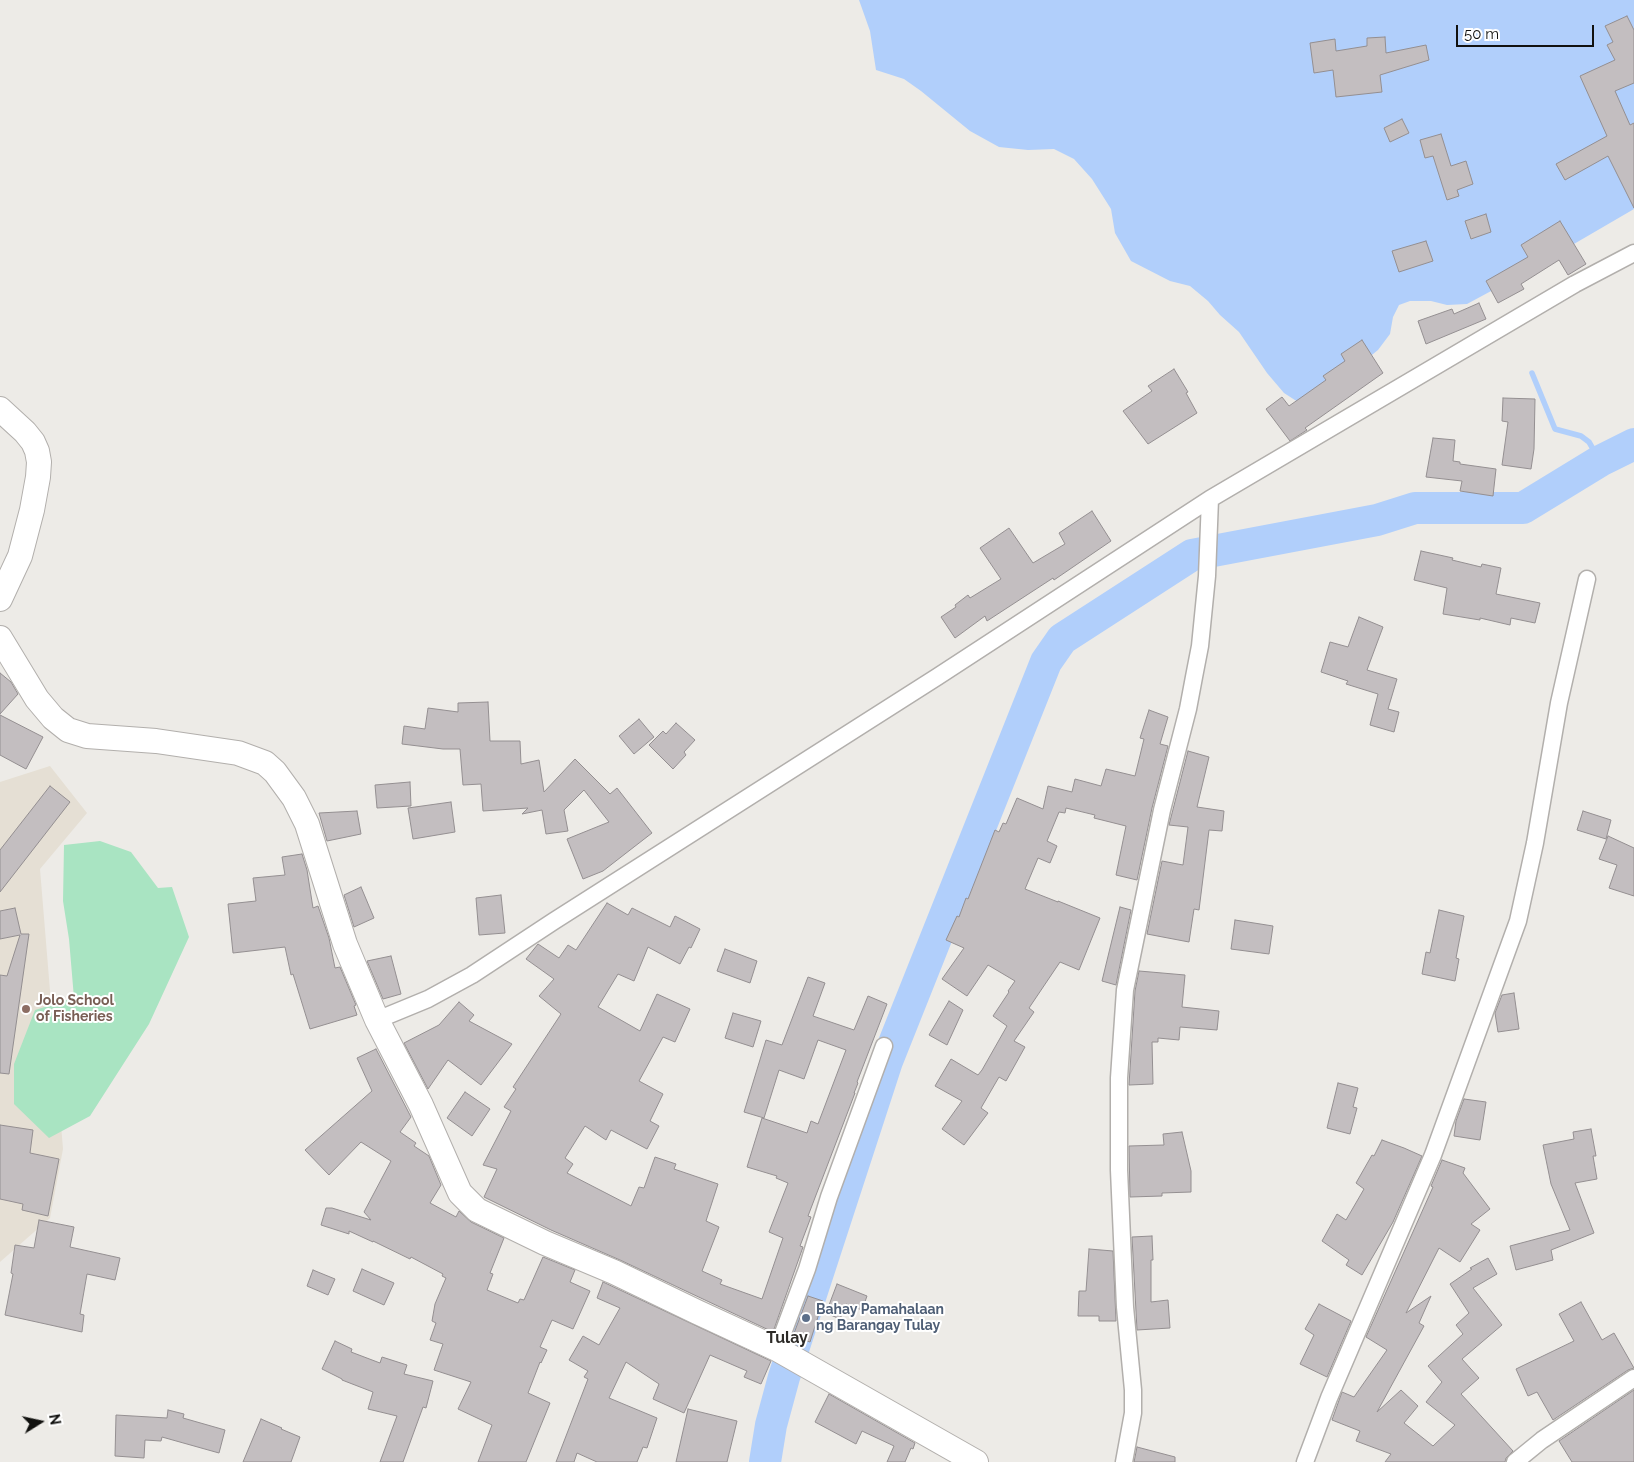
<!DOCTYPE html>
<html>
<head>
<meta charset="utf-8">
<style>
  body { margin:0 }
  #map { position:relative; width:1634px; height:1462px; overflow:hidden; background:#edebe7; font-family:Raleway,sans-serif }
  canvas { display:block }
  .north { position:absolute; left:15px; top:1397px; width:50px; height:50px; -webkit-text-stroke:4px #fff; paint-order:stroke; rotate:80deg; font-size:14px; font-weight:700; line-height:20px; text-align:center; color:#11110f }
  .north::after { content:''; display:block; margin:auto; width:18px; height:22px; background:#11110f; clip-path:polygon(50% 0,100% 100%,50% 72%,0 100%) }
  .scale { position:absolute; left:1456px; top:25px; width:138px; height:22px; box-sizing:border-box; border:2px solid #11110f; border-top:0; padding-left:6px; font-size:15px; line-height:18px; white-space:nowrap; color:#11110f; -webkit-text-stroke:4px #fff; paint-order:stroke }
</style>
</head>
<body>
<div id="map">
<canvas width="1634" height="1462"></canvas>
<div class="north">N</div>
<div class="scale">50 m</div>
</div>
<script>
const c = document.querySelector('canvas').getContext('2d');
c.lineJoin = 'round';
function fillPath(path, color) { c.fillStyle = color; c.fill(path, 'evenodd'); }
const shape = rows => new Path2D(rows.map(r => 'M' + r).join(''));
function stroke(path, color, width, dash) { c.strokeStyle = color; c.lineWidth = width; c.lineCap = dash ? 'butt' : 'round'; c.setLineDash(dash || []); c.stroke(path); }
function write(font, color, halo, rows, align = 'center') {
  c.font = font + ' Raleway,sans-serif'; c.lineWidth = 4; c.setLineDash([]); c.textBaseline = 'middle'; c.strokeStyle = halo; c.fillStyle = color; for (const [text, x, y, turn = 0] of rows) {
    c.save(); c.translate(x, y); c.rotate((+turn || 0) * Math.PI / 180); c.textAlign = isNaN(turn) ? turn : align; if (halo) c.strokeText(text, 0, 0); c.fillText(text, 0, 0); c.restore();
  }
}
const built = shape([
  [50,766,87,813,40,869,63,1149,50,1218,0,1262,0,782]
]);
const green = shape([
  [100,841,131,852,158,888,172,887,189,937,149,1024,90,1116,49,1138,14,1104,14,1064,35,1010,74,998,69,939,63,901,64,845]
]);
const water = shape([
  [859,0,1634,0,1634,209,1519,276,1467,304,1447,305,1431,301,1410,301,1399,305,1393,317,1390,334,1378,350,1357,367,1298,402,1284,393,1267,373,1239,332,1220,315,1208,301,1190,286,1170,281,1131,261,1115,233,1111,209,1092,179,1074,159,1054,149,1028,150,999,147,970,131,921,91,904,79,876,70,870,31]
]);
const stream = shape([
  [1532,373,1555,429,1581,436,1589,442,1600,461]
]);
const river = shape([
  [765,1462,771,1425,784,1377,887,1061,1046,662,1062,639,1192,555,1377,520,1415,508,1523,508,1600,461,1634,444]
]);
const building = shape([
  [1627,16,1634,30,1634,83,1615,91,1630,125,1634,123,1634,208,1608,156,1565,180,1556,164,1607,136,1580,76,1615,60,1607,45,1613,42,1605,26,1627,16],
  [1385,37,1386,53,1426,45,1429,60,1380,75,1382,92,1336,97,1333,70,1314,73,1310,43,1335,39,1336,51,1367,46,1367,38,1385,37],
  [1402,119,1409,133,1390,142,1384,128,1402,119],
  [1441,134,1451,166,1466,161,1473,184,1457,190,1459,196,1447,200,1433,156,1425,158,1420,140,1441,134],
  [1486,214,1491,232,1471,239,1465,221,1486,214],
  [1560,221,1586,264,1568,275,1559,260,1521,284,1524,289,1498,303,1486,281,1528,257,1521,245,1560,221],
  [1426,241,1433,261,1399,272,1392,251,1426,241],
  [1479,303,1486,319,1426,344,1418,321,1452,309,1454,314,1479,303],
  [1362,340,1383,373,1305,428,1307,430,1290,441,1266,409,1282,397,1289,406,1326,380,1323,376,1345,361,1341,354,1362,340],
  [1174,369,1188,392,1186,393,1197,413,1148,444,1123,411,1152,391,1148,386,1174,369],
  [1503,398,1535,399,1534,449,1531,469,1502,465,1508,422,1502,421,1503,398],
  [1433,438,1455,440,1453,461,1460,462,1460,464,1496,469,1493,496,1460,491,1462,481,1426,477,1433,438],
  [1092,511,1111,541,1054,580,1053,578,987,621,985,616,955,638,941,617,956,607,955,605,968,595,970,598,1001,579,980,548,1009,528,1033,563,1065,544,1059,533,1092,511],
  [1421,551,1453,558,1452,560,1481,567,1482,564,1501,568,1496,594,1540,603,1535,623,1511,618,1510,625,1480,618,1480,620,1443,614,1447,588,1414,580,1421,551],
  [1359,617,1383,627,1367,670,1397,679,1388,709,1399,712,1394,732,1370,725,1378,694,1346,684,1348,681,1321,672,1330,642,1348,647,1359,617],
  [0,673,11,682,18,694,0,714,0,673],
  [488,702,490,741,520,741,521,764,539,760,544,792,575,759,610,794,617,788,652,833,603,871,583,879,567,839,609,822,584,790,564,810,568,831,546,834,542,810,522,814,528,808,483,811,481,784,463,785,460,749,443,749,402,744,404,726,425,729,428,708,458,712,458,703,488,702],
  [1149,710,1168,717,1160,744,1168,746,1152,808,1137,880,1116,875,1126,826,1094,818,1095,815,1066,808,1065,813,1059,812,1047,841,1057,846,1050,863,1038,858,1025,889,1058,902,1058,901,1100,918,1079,970,1060,962,1029,1008,1034,1012,1014,1041,1025,1047,1006,1081,999,1077,981,1108,988,1113,964,1145,942,1129,962,1101,935,1086,951,1059,978,1075,982,1070,1007,1026,993,1016,1009,992,1008,991,1015,981,988,965,967,996,942,979,964,948,946,940,957,916,959,917,966,898,968,899,995,830,999,832,1003,823,1006,824,1017,798,1043,809,1048,786,1072,792,1075,779,1101,786,1106,769,1135,776,1144,739,1140,738,1149,710],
  [0,715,43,737,26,769,0,755,0,715],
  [639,719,654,737,634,754,619,736,639,719],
  [676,723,695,740,684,752,686,755,673,769,649,745,663,731,666,734,676,723],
  [1188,751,1209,757,1197,807,1224,811,1222,831,1209,830,1199,910,1194,909,1189,942,1147,934,1162,861,1183,865,1188,827,1169,825,1188,751],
  [410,782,411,806,377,808,375,785,410,782],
  [50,786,70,802,0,892,0,850,50,786],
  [451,802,455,832,413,839,408,808,451,802],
  [357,811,361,834,327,841,319,813,357,811],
  [1583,811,1611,820,1606,839,1577,830,1583,811],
  [1608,836,1634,848,1634,896,1609,888,1617,865,1599,859,1608,836],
  [302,854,307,870,313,908,318,906,329,938,335,968,340,967,356,1005,354,1006,357,1015,310,1029,293,974,291,975,285,947,233,953,228,904,256,901,253,878,285,875,282,857,302,854],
  [361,887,374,918,354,927,344,895,361,887],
  [501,895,505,933,479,935,476,898,501,895],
  [607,903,628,915,632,908,670,927,675,916,700,929,691,948,689,947,680,964,648,947,634,981,618,974,598,1007,640,1031,657,994,690,1009,675,1042,663,1037,639,1081,663,1094,650,1121,659,1126,647,1149,611,1130,606,1140,585,1126,565,1158,573,1164,567,1173,631,1206,639,1187,644,1188,655,1157,676,1164,674,1169,718,1184,706,1221,719,1227,702,1271,722,1280,720,1284,762,1299,783,1238,769,1232,788,1183,776,1178,777,1176,747,1167,762,1118,807,1133,811,1121,818,1124,846,1050,818,1040,804,1079,779,1070,764,1118,744,1112,766,1040,782,1045,808,977,825,983,813,1016,854,1030,868,996,887,1004,857,1082,858,1083,854,1093,855,1093,808,1216,811,1217,800,1246,803,1247,773,1332,620,1260,551,1230,484,1197,497,1169,483,1165,511,1111,504,1107,516,1089,513,1087,561,1014,539,996,554,979,526,959,538,944,559,958,568,945,576,950,607,903],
  [1120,907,1131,910,1116,985,1102,981,1120,907],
  [15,908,21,934,29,934,9,1074,0,1073,0,975,7,976,20,935,0,939,0,911,15,908],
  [1439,910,1464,916,1456,958,1459,959,1455,981,1422,974,1426,952,1430,953,1439,910],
  [1235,920,1273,926,1269,954,1231,949,1235,920],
  [725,949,757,961,750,983,717,971,725,949],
  [391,956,401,994,383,999,367,961,391,956],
  [1139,971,1185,975,1182,1007,1219,1011,1217,1030,1180,1027,1179,1040,1158,1038,1158,1042,1152,1042,1153,1084,1129,1085,1135,991,1139,971],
  [1514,993,1519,1029,1498,1032,1495,1013,1502,995,1514,993],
  [949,1001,963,1010,947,1045,929,1035,949,1001],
  [459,1002,474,1015,469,1021,512,1044,481,1085,448,1060,428,1089,404,1043,439,1025,459,1002],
  [733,1013,761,1021,753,1047,725,1038,733,1013],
  [376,1049,411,1117,400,1132,416,1143,414,1146,429,1156,441,1185,430,1203,456,1217,459,1211,471,1222,504,1238,490,1273,493,1274,487,1290,518,1303,520,1299,524,1300,543,1257,575,1270,570,1282,590,1291,573,1329,552,1320,540,1347,547,1350,541,1363,540,1362,528,1393,550,1403,526,1462,478,1462,492,1425,458,1409,471,1382,434,1370,443,1344,430,1340,436,1323,432,1321,435,1304,446,1278,442,1276,443,1274,411,1257,410,1259,373,1241,373,1242,349,1231,349,1234,321,1225,326,1208,332,1208,371,1220,364,1212,391,1161,361,1142,329,1175,305,1150,372,1091,357,1058,376,1049],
  [1338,1083,1358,1088,1353,1107,1357,1108,1350,1134,1327,1128,1338,1083],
  [465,1092,490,1109,472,1136,447,1118,465,1092],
  [1464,1099,1486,1102,1480,1140,1454,1136,1456,1121,1464,1099],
  [0,1125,33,1130,30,1153,59,1159,48,1216,22,1210,23,1204,0,1199,0,1125],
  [1591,1129,1596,1156,1593,1156,1597,1179,1575,1183,1594,1233,1551,1250,1553,1260,1516,1270,1510,1246,1570,1230,1551,1184,1543,1145,1574,1139,1573,1132,1591,1129],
  [1182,1132,1191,1171,1191,1192,1162,1193,1162,1196,1130,1197,1129,1146,1164,1145,1163,1134,1182,1132],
  [1382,1140,1404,1148,1422,1156,1393,1222,1362,1275,1346,1265,1349,1260,1322,1241,1337,1214,1346,1220,1364,1189,1356,1183,1372,1155,1374,1156,1382,1140],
  [1442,1160,1465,1168,1463,1173,1490,1209,1471,1224,1480,1230,1460,1262,1439,1248,1406,1313,1431,1296,1419,1323,1424,1326,1377,1412,1401,1390,1418,1406,1404,1423,1433,1446,1455,1425,1426,1402,1442,1382,1428,1366,1463,1334,1456,1325,1469,1313,1450,1284,1472,1269,1470,1268,1488,1258,1497,1274,1473,1288,1502,1325,1462,1359,1479,1378,1461,1394,1513,1451,1506,1458,1505,1462,1385,1462,1391,1454,1356,1441,1360,1431,1332,1420,1342,1392,1354,1397,1387,1350,1366,1337,1433,1187,1431,1186,1442,1160],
  [39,1220,74,1227,70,1247,120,1258,115,1280,87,1274,80,1314,84,1315,82,1332,5,1315,13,1274,11,1273,15,1245,34,1248,39,1220],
  [1152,1236,1153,1260,1151,1260,1151,1302,1168,1300,1170,1328,1137,1330,1132,1237,1152,1236],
  [1089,1249,1113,1251,1116,1321,1099,1321,1099,1316,1078,1316,1079,1291,1086,1291,1089,1249],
  [362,1269,394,1283,384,1305,353,1291,362,1269],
  [313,1270,335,1279,328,1295,307,1286,313,1270],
  [603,1282,771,1361,761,1384,744,1377,747,1371,710,1355,684,1413,653,1399,659,1384,626,1362,609,1398,657,1418,647,1448,643,1447,637,1462,597,1462,577,1453,574,1462,556,1462,588,1379,584,1377,588,1371,569,1360,583,1336,599,1345,620,1308,597,1298,603,1282],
  [837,1284,867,1296,862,1310,846,1304,840,1319,826,1313,837,1284],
  [808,1296,823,1301,810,1342,793,1336,808,1296],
  [1581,1302,1602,1340,1614,1333,1634,1368,1628,1370,1553,1420,1537,1392,1528,1396,1516,1369,1574,1341,1559,1314,1581,1302],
  [1319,1304,1351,1321,1327,1377,1300,1364,1314,1335,1305,1329,1319,1304],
  [335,1341,352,1349,351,1352,380,1363,382,1357,407,1365,404,1374,433,1381,426,1408,423,1407,403,1462,380,1462,397,1416,368,1409,373,1392,342,1380,342,1379,322,1369,335,1341],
  [1634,1390,1634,1462,1572,1462,1559,1441,1634,1390],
  [829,1394,915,1443,913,1449,911,1448,905,1462,887,1462,894,1446,862,1431,856,1444,815,1422,829,1394],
  [688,1409,737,1421,727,1462,676,1462,688,1409],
  [168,1410,184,1414,183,1418,225,1430,219,1453,162,1437,161,1441,145,1440,144,1458,115,1456,116,1415,167,1418,168,1410],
  [261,1419,282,1428,281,1429,300,1437,291,1462,243,1462,261,1419],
  [1137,1447,1175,1457,1175,1462,1134,1462,1137,1447]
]);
const street = shape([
  [377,1020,428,999,472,975,554,921,937,677,1210,499,1575,284,1634,253],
  [777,1349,807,1269,829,1197,884,1046],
  [1124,1462,1133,1413,1133,1390,1125,1307,1119,1170,1119,1078,1125,990,1162,810,1188,709,1194,677,1200,646,1207,576,1210,499],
  [1305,1462,1329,1398,1433,1155,1518,921,1535,843,1559,703,1587,579],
  [1515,1462,1542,1440,1634,1378]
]);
const secondary = shape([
  [0,409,25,432,33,442,37,451,39,462,38,477,32,510,20,556,0,599],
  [0,638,37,699,53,718,68,730,87,736,156,741,238,753,265,763,275,772,294,798,307,824,345,944,377,1020,421,1105,460,1193,477,1210,545,1243,614,1272,697,1312,777,1349,976,1462]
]);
const markers = [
  [26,1009,5,"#8d6e63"],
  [806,1318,5,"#5c6f8a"]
];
const educationNames = [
  ["Jolo School",36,1001],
  ["of Fisheries",36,1017]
];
const serviceNames = [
  ["Bahay Pamahalaan",816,1310],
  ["ng Barangay Tulay",816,1326]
];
const quarterNames = [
  ["Tulay",787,1338]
];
fillPath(built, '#e5dfd4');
fillPath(green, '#a9e4c2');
fillPath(water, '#b1cffb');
stroke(stream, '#b1cffb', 5.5);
stroke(river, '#b1cffb', 32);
fillPath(building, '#c3bec0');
stroke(building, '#948f91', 1);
stroke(street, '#b2afac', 19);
stroke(secondary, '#b2afac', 26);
stroke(street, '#fff', 16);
stroke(secondary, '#fff', 24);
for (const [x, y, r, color] of markers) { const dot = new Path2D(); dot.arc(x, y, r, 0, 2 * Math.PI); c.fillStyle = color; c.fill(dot); stroke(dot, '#fff', 2); }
write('bold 14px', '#785e54', '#fff', educationNames, 'left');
write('bold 14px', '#4e5e75', '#fff', serviceNames, 'left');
write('bold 16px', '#2d2b28', '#fff', quarterNames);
</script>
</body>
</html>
